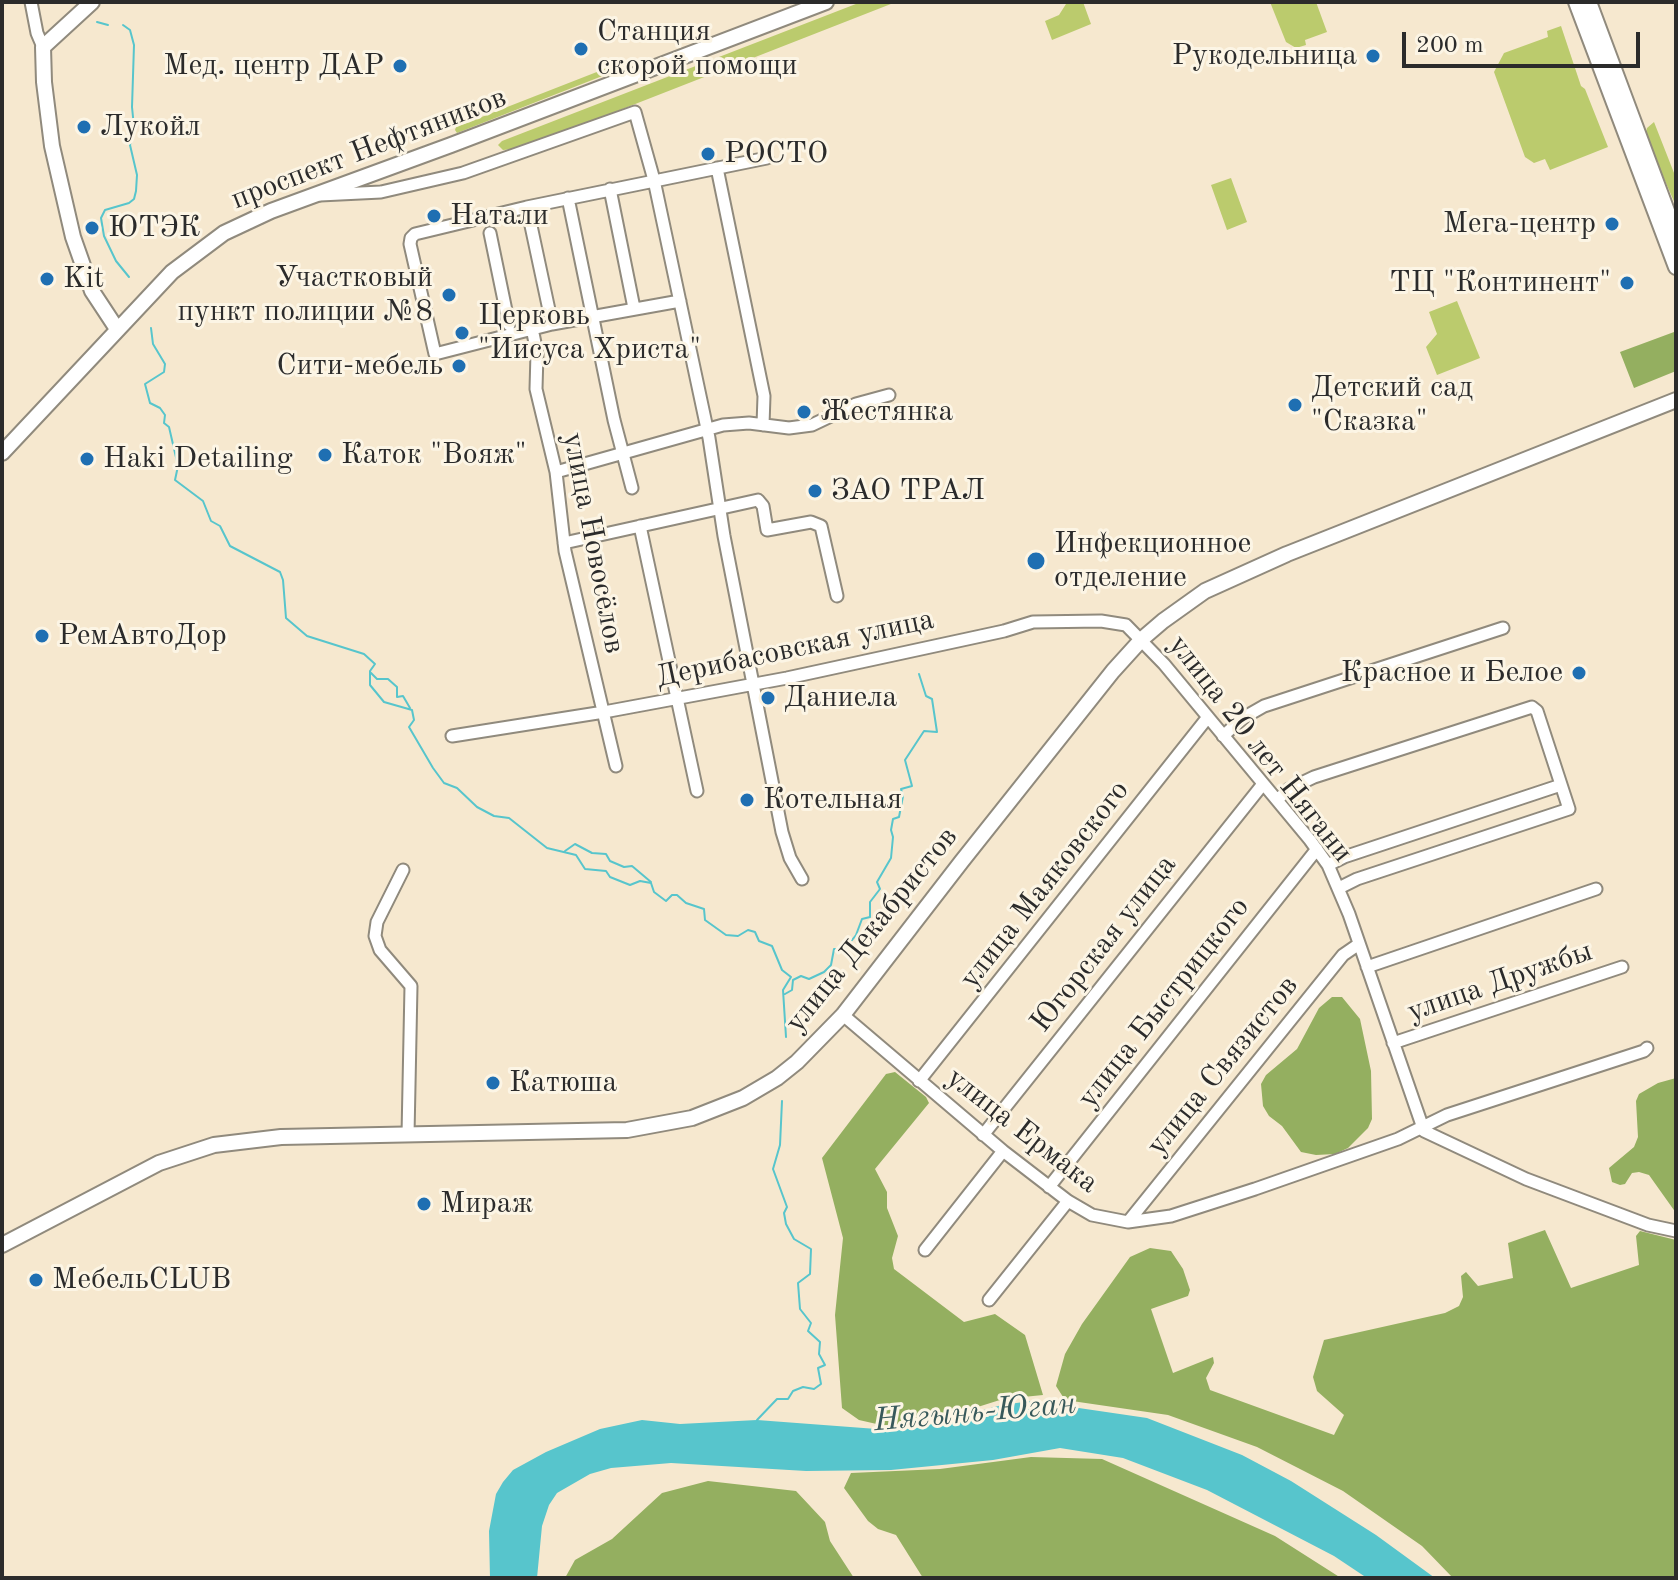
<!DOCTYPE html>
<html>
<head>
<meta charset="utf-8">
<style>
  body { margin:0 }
  #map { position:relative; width:1678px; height:1580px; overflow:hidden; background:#f6e8cf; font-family:"Old Standard TT",serif }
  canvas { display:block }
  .frame { position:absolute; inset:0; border:4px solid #2b2b2b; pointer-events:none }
  .scale { position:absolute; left:1402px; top:32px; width:238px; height:36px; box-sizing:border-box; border:4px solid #2b2b2b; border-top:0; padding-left:10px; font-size:24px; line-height:28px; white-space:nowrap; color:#2b2b2b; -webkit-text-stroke:6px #fcf5e5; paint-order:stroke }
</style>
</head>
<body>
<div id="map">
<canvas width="1678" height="1580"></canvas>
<div class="frame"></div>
<div class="scale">200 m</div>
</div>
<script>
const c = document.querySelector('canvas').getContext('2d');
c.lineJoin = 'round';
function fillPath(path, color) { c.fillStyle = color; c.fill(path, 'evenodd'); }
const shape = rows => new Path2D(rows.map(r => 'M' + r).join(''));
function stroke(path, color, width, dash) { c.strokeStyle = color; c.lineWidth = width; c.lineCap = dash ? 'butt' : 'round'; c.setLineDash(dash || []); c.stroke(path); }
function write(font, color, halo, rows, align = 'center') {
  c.font = font + ' "Old Standard TT",serif'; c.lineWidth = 6; c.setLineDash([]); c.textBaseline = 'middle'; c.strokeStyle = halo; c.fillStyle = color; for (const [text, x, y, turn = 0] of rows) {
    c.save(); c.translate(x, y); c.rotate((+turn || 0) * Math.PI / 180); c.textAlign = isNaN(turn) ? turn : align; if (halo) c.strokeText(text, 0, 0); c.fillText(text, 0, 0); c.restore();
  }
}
const green = shape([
  [861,2,896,2,579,126,513,149,503,150,498,145,502,141],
  [1071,2,1083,2,1091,24,1052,40,1045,21,1059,15,1066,4],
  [1270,2,1316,2,1327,32,1305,40,1306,45,1296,48,1286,42],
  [1561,26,1581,86,1585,89,1608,147,1550,170,1545,159,1534,163,1525,157,1494,72,1504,53,1548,37,1547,31],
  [607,68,610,73,457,133,455,130,456,127],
  [1654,122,1676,178,1676,206,1645,135,1647,128],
  [1231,178,1247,222,1227,230,1211,185],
  [1457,301,1480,358,1437,375,1426,347,1437,334,1429,312]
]);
const forest = shape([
  [1674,332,1676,371,1634,388,1620,352],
  [1332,997,1342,997,1360,1019,1371,1071,1372,1119,1368,1128,1348,1148,1335,1154,1316,1155,1301,1152,1282,1126,1269,1116,1263,1106,1261,1084,1266,1075,1297,1049,1319,1008],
  [895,1072,926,1097,929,1103,875,1169,887,1192,887,1208,898,1236,892,1258,894,1269,964,1322,995,1314,1025,1335,1043,1395,1003,1399,927,1423,903,1425,881,1425,859,1420,842,1408,835,1315,843,1238,822,1158,886,1074],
  [1676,1078,1676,1213,1649,1175,1639,1172,1632,1173,1625,1184,1620,1185,1612,1182,1609,1168,1634,1147,1638,1137,1636,1101,1639,1094,1658,1083],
  [1545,1230,1571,1288,1639,1265,1636,1236,1640,1231,1676,1240,1676,1578,1453,1578,1422,1546,1343,1491,1257,1447,1168,1415,1065,1400,1056,1386,1065,1354,1082,1324,1130,1257,1150,1248,1171,1251,1183,1269,1190,1290,1188,1296,1151,1309,1173,1373,1213,1357,1214,1363,1206,1378,1210,1390,1334,1435,1344,1415,1317,1391,1313,1377,1324,1340,1445,1313,1459,1306,1463,1297,1461,1276,1466,1272,1478,1286,1513,1278,1508,1243],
  [1031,1457,1102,1459,1275,1536,1341,1578,923,1578,896,1535,878,1529,868,1521,844,1488,851,1473,940,1469],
  [708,1481,796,1491,825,1522,830,1541,854,1578,565,1578,575,1560,612,1539,662,1493]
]);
const water = shape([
  [1031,1401,1147,1418,1242,1455,1291,1481,1376,1535,1435,1578,1367,1578,1334,1556,1207,1490,1123,1458,1060,1448,993,1460,891,1470,806,1471,671,1463,611,1468,590,1474,557,1493,549,1505,542,1526,537,1578,490,1578,489,1531,496,1494,503,1482,513,1470,546,1452,600,1429,642,1420,680,1424,757,1420,890,1430,917,1428,1002,1405]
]);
const stream = shape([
  [97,22,108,25],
  [123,25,130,30,134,45,132,107,134,127,130,145,137,175,136,191,134,199,129,203,105,210,101,218,104,236,116,261,129,277],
  [151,328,153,344,165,364,164,372,145,384,150,403,160,408,165,415,164,423,169,427,178,466,175,480,203,501,211,521,220,526,230,546,280,572,283,580,286,618,307,636,364,654,375,664,370,671,370,685,384,702,412,710,414,720,409,727,433,768,444,783,457,788,477,807,494,816,509,818,547,848,576,855,585,869,606,871,610,877,630,885,640,881,651,883,654,892,666,901,672,895,677,895,686,903,704,909,705,920,726,935,738,936,748,930,755,932,759,941,772,946,782,970,791,977,783,990,786,1037],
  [370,672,377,679,388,679,397,687,397,697,403,696,410,708],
  [565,851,575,844,592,853,606,854,610,861,624,867,632,866,651,882],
  [785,994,792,990,793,980,801,976,809,979,824,972,831,965,834,949,845,949,856,935,862,919,870,917,870,902,880,889,877,882,891,858,893,837,891,830,893,819,899,817,903,796,901,789,912,786,905,760,924,731,937,732,932,699,926,696,919,674],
  [757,1420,777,1399,788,1399,793,1391,803,1387,814,1389,821,1384,818,1368,825,1365,819,1354,820,1342,808,1331,811,1323,800,1309,798,1283,810,1274,811,1249,794,1239,786,1224,784,1213,787,1207,773,1169,780,1145,782,1101]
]);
const minor = shape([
  [31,2,37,33,43,47],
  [717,168,764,396,763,425],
  [610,189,634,308],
  [320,195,381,192,463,173,635,112,654,180,709,438,724,536,782,832,790,858,802,879],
  [568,198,614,420,632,488],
  [527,207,552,324],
  [490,233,509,325],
  [680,301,552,324,435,354,410,244,411,238,415,234,527,207,767,158],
  [532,328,537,353,536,389,556,472,565,551,616,766],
  [556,472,723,425,749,423,789,428,812,425,856,404,889,395],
  [640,526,697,791],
  [564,543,758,500,763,506,767,530,811,522,821,526,837,596],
  [452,736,604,712,787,678,1004,631,1033,622,1101,621,1126,625,1164,664,1310,840,1328,865,1349,914,1424,1131,1526,1179,1648,1225,1676,1231],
  [1223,736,1243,718,1264,706,1503,628],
  [1277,800,1289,789,1314,777,1532,707,1537,711,1569,809,1357,879,1339,888],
  [1328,865,1344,857,1561,785],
  [403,870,377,922,375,936,380,950,411,986,408,1135],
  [1367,967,1596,889],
  [843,1015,1003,1151,1068,1201,1092,1215,1128,1222,1171,1216,1255,1189,1398,1139,1447,1115,1644,1051,1647,1048],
  [1393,1043,1622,967],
  [919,1081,1208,717],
  [983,1135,1263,784],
  [1049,1187,1317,849],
  [1128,1222,1343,955,1359,944],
  [925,1250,1003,1151],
  [989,1300,1068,1201]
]);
const major = shape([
  [92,2,43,47,44,82,52,146,73,237,92,291,117,329],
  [1576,2,1676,267],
  [1589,2,1676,235],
  [2,453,172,272,224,233,271,211,451,145,826,2],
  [2,1245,159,1163,214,1145,281,1137,627,1130,692,1118,743,1098,777,1078,797,1062,843,1015,962,861,1113,671,1142,639,1163,621,1205,591,1287,554,1676,400]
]);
const markers = [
  [581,49,8,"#1f6fb2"],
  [1373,56,8,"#1f6fb2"],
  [400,66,8,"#1f6fb2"],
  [84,127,8,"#1f6fb2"],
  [708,154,8,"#1f6fb2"],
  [434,216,8,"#1f6fb2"],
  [1612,224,8,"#1f6fb2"],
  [92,228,8,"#1f6fb2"],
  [47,279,8,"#1f6fb2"],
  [1627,283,8,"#1f6fb2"],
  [449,295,8,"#1f6fb2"],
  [462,333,8,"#1f6fb2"],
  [459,366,8,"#1f6fb2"],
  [1295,405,8,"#1f6fb2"],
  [804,412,8,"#1f6fb2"],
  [325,455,8,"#1f6fb2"],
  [87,459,8,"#1f6fb2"],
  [815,491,8,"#1f6fb2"],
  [1036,561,10,"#1f6fb2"],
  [42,636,8,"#1f6fb2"],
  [1579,673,8,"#1f6fb2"],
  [768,698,8,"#1f6fb2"],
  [747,800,8,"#1f6fb2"],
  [493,1083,8,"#1f6fb2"],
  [424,1204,8,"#1f6fb2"],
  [36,1280,8,"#1f6fb2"]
];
const poiNames = [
  ["Станция",597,32],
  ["скорой помощи",597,66],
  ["Рукодельница",1357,56,"right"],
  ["Мед. центр ДАР",384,66,"right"],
  ["Лукойл",100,127],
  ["РОСТО",724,154],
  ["Натали",450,216],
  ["Мега-центр",1596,224,"right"],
  ["ЮТЭК",108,228],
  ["Участковый",433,278,"right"],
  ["пункт полиции №8",433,312,"right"],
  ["Kit",63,279],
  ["ТЦ \"Континент\"",1611,283,"right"],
  ["Церковь",478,316],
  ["\"Иисуса Христа\"",478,350],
  ["Сити-мебель",443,366,"right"],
  ["Детский сад",1311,388],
  ["\"Сказка\"",1311,422],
  ["Жестянка",820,412],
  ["Каток \"Вояж\"",341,455],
  ["Haki Detailing",103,459],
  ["ЗАО ТРАЛ",831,491],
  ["Инфекционное",1054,544],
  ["отделение",1054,578],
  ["РемАвтоДор",58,636],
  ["Красное и Белое",1563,673,"right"],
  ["Даниела",784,698],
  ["Котельная",763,800],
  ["Катюша",509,1083],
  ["Мираж",440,1204],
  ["МебельCLUB",52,1280]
];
const streetNames = [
  ["проспект Нефтяников",369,149,-21],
  ["улица Новосёлов",593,543,79],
  ["Дерибасовская улица",795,649,-12],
  ["улица 20 лет Нягани",1260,749,52],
  ["улица Маяковского",1045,885,-52],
  ["улица Декабристов",872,930,-51],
  ["Югорская улица",1104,944,-52],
  ["улица Дружбы",1500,982,-19],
  ["улица Быстрицкого",1164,1003,-52],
  ["улица Связистов",1223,1066,-51],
  ["улица Ермака",1022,1131,38]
];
const waterNames = [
  ["Нягынь-Юган",975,1413,-5]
];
fillPath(green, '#bbcb6d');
fillPath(forest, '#94af60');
fillPath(water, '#57c5cc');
stroke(stream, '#57c5cc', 2);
stroke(minor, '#908a7d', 15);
stroke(major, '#908a7d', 18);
stroke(minor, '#fff', 11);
stroke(major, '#fff', 14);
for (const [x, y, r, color] of markers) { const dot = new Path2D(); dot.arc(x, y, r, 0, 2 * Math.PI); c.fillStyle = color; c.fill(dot); stroke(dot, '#fcf5e5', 3); }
write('30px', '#2b2b2b', '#fcf5e5', poiNames, 'left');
write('30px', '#2b2b2b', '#fcf5e5', streetNames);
write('italic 32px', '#38595b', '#fcf5e5', waterNames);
</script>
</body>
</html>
